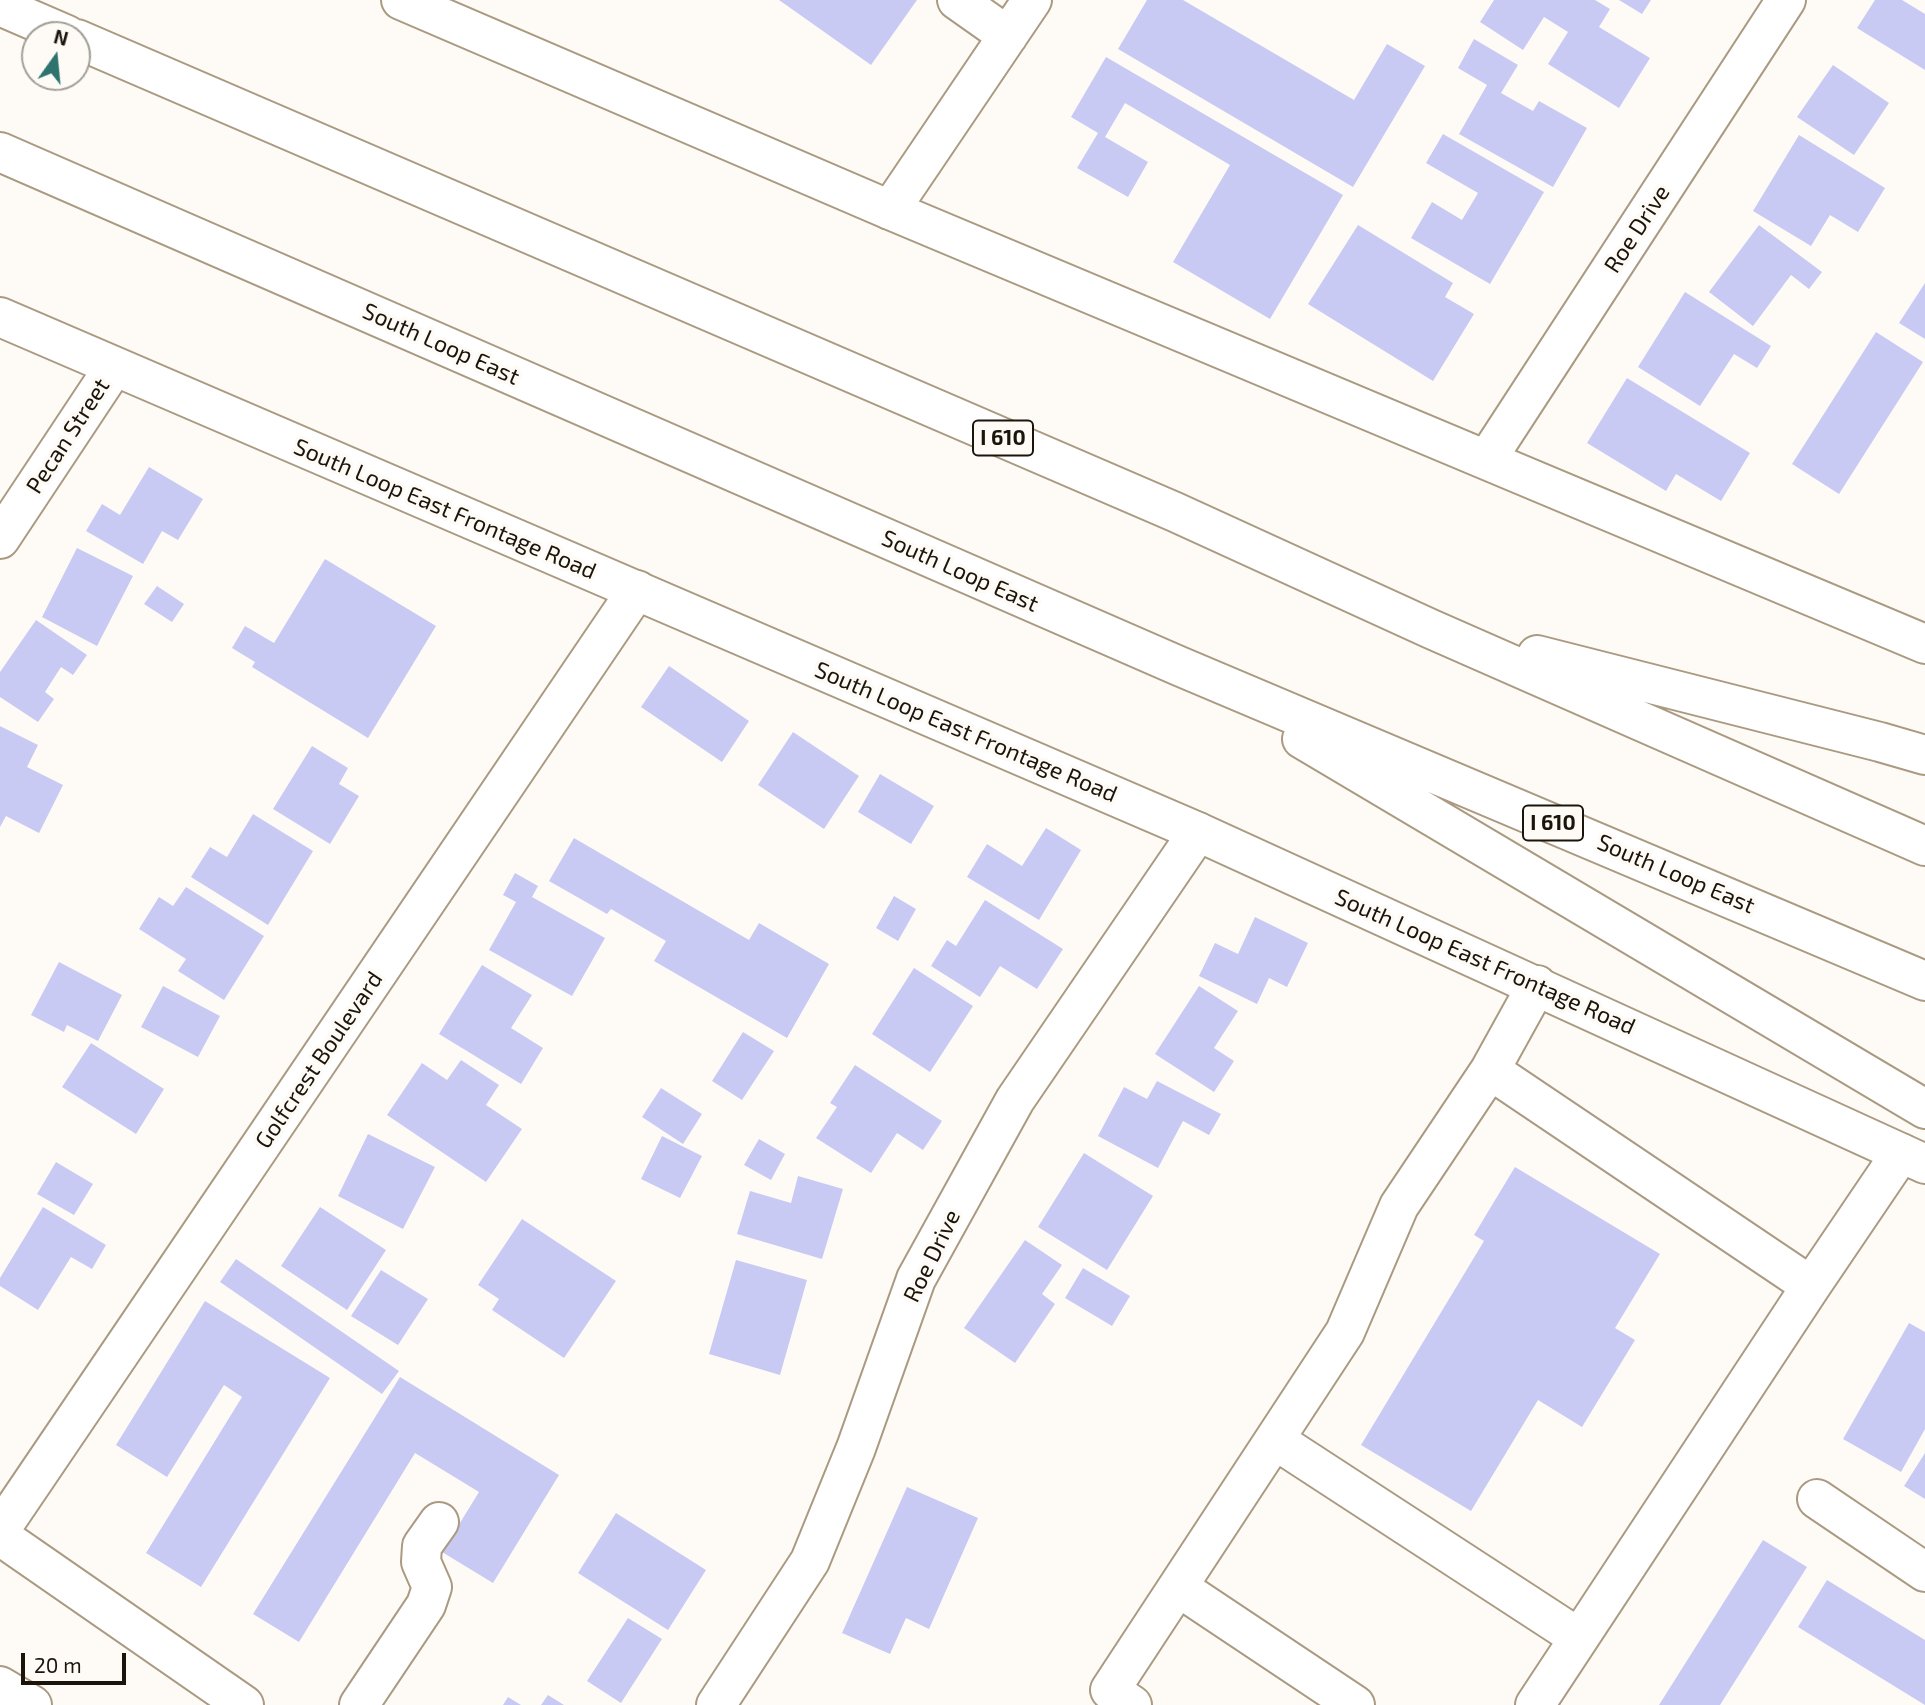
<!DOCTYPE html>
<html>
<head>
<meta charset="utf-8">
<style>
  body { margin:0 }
  #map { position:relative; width:1925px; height:1705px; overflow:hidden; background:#fefbf6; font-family:"Exo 2",sans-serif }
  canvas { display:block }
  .north { position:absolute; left:21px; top:21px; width:70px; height:70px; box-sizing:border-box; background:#fefbf6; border:2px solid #a39f98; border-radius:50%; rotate:15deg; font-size:19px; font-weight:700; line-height:28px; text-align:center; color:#1a140b }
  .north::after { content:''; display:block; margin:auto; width:24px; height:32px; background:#2c746d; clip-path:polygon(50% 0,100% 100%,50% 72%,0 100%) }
  .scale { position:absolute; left:21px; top:1653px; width:105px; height:32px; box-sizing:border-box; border:4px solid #1a140b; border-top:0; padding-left:9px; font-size:21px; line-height:24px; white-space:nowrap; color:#1a140b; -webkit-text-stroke:5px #fefbf6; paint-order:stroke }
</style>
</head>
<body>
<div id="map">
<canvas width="1925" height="1705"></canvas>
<div class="north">N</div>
<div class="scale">20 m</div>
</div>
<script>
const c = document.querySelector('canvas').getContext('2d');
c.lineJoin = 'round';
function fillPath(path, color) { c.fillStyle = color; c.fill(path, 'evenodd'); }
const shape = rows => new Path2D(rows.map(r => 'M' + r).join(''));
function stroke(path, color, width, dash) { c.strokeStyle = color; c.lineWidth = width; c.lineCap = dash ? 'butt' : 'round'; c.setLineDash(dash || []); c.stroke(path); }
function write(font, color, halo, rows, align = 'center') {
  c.font = font + ' "Exo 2",sans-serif'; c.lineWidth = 7; c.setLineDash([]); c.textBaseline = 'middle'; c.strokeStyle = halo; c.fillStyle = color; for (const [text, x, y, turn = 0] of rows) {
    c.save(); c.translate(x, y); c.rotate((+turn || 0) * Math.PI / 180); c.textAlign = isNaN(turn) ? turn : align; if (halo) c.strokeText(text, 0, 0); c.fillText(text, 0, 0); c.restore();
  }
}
const building = shape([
  [779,0,917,0,871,65],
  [1147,0,1183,0,1354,100,1387,44,1425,66,1353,187,1118,49],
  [1494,0,1595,0,1610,9,1599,27,1650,58,1619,108,1548,64,1568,32,1544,17,1523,50,1480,22],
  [1619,0,1651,0,1642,14],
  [1875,0,1902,0,1925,14,1925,70,1857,28],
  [1474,39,1518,65,1501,93,1533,111,1539,101,1587,128,1553,187,1459,134,1487,85,1458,68],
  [1106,57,1343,195,1270,319,1173,262,1230,165,1125,103,1105,137,1148,162,1128,197,1077,168,1098,133,1071,117],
  [1833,65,1889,103,1854,155,1797,117],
  [1443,134,1544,192,1490,284,1411,238,1432,202,1462,220,1478,193,1426,163],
  [1799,135,1885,188,1858,232,1830,215,1811,246,1753,211],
  [1358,225,1453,283,1445,297,1474,314,1433,381,1308,304],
  [1759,225,1822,272,1809,289,1791,275,1753,326,1709,292],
  [1925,283,1925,339,1899,323],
  [1685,292,1771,346,1757,368,1734,354,1700,406,1638,367],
  [1876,332,1923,362,1839,494,1792,464],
  [1627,378,1750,453,1721,501,1676,474,1666,491,1587,443],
  [149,467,203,499,178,540,162,531,143,564,86,531,102,504,120,515],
  [77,548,133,576,97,646,42,617],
  [325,559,436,626,368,738,252,667,255,662,232,648,245,626,274,643],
  [157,586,184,604,172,622,144,604],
  [36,620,87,655,73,675,61,667,45,692,54,699,38,722,0,697,0,672],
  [669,666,749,721,722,762,641,707],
  [0,726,38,745,27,767,63,785,39,833,6,816,0,827],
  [793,732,859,776,824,829,758,785],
  [312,746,348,768,339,784,359,796,330,844,273,809],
  [880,774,934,806,911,844,858,812],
  [253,814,313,851,268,925,191,877,210,847,227,857],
  [1046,828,1081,850,1039,920,967,877,987,844,1022,866],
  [574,838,749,940,759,923,829,964,787,1038,654,961,666,941,611,909,607,914,549,881],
  [515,873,538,886,532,897,605,938,572,996,489,950,516,902,503,895],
  [186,887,264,936,224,1000,178,971,186,959,139,929,159,897,173,906],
  [894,896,916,909,898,941,876,928],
  [985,900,1063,949,1037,989,1000,966,980,997,931,966,947,940,956,946],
  [1255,917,1308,943,1287,987,1269,978,1257,1004,1199,976,1215,943,1238,954],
  [59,962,122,995,98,1041,67,1025,64,1032,31,1015],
  [482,965,532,995,511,1028,543,1048,521,1084,439,1034],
  [914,968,973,1006,930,1072,872,1034],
  [163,986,220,1016,198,1057,141,1027],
  [1199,986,1238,1011,1214,1048,1234,1061,1214,1092,1155,1054],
  [743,1032,774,1051,742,1100,712,1081],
  [91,1043,164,1089,136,1134,62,1087],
  [461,1060,499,1085,486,1105,522,1129,486,1182,387,1115,422,1063,447,1080],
  [855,1065,942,1121,923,1150,897,1133,871,1173,816,1138,837,1107,830,1103],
  [1157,1081,1221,1114,1209,1135,1183,1121,1158,1168,1098,1136,1124,1087,1147,1099],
  [661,1088,702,1114,683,1144,642,1117],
  [368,1134,435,1167,403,1229,338,1196],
  [662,1136,702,1156,680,1198,641,1179],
  [759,1139,785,1154,771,1180,744,1165],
  [1084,1153,1153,1196,1107,1270,1038,1227],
  [56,1162,93,1184,74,1215,37,1194],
  [1515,1167,1660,1254,1615,1328,1635,1340,1582,1427,1538,1400,1471,1511,1361,1445,1484,1241,1474,1235],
  [798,1176,843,1189,822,1259,737,1234,750,1191,791,1203],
  [43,1207,106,1245,92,1269,71,1257,38,1310,0,1286,0,1278],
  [320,1207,386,1250,347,1310,281,1266],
  [522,1219,616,1281,564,1358,492,1310,499,1299,478,1285],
  [1025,1240,1062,1265,1042,1294,1055,1304,1015,1363,964,1328],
  [236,1259,399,1371,382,1394,220,1282],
  [736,1260,807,1280,780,1375,709,1354],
  [1083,1268,1130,1296,1112,1326,1065,1298],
  [381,1270,428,1299,398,1345,351,1316],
  [205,1301,330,1378,201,1587,146,1553,242,1397,224,1385,167,1477,116,1445],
  [1909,1323,1925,1332,1925,1429,1901,1472,1843,1439],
  [400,1377,559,1475,493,1583,442,1552,479,1492,415,1453,299,1642,253,1614],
  [1925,1453,1925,1499,1904,1486],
  [907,1487,978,1518,929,1629,906,1618,890,1654,842,1633],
  [616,1513,706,1570,668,1630,578,1573],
  [1763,1540,1807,1567,1720,1705,1659,1705],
  [1827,1580,1925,1640,1925,1705,1798,1627],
  [628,1618,662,1639,621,1703,587,1681],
  [548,1695,564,1705,541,1705],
  [508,1697,521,1705,503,1705]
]);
const minor = shape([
  [957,0,1008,36],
  [890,210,1032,0],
  [1487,459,1786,0],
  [0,539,114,367],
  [1490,1070,1811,1286],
  [1275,1440,1579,1638],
  [1817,1499,1925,1572],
  [0,1530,637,590],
  [0,1536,244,1705],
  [1178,1587,1355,1705],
  [0,1686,32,1705],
  [359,1705,426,1605,432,1587,421,1562,422,1546,439,1522],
  [716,1705,810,1561,856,1448,916,1279,1015,1100,1198,832],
  [1132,1705,1110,1690,1345,1332,1399,1206,1490,1070,1537,985],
  [1535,1705,1811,1286,1901,1153]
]);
const major = shape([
  [401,0,890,210,1925,644],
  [0,317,1198,832,1925,1164]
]);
const highway = shape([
  [0,6,67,35],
  [77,39,1175,512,1431,629,1925,846],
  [0,152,1179,666,1925,981],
  [1537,655,1880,742,1925,755],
  [1302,739,1925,1109]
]);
const shields = [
  [1003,438,60],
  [1553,823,60]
];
const shieldNames = [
  ["I 610",1003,438],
  ["I 610",1553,823]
];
const streetNames = [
  ["Roe Drive",1637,229,-57],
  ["South Loop East",441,344,24],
  ["Pecan Street",68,436,-57],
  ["South Loop East Frontage Road",445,509,23],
  ["South Loop East",960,571,24],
  ["South Loop East Frontage Road",966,732,23],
  ["South Loop East",1676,874,23],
  ["South Loop East Frontage Road",1485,962,24],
  ["Golfcrest Boulevard",319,1060,-56],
  ["Roe Drive",932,1256,-64]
];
fillPath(building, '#c8caf4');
stroke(minor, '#ab9a82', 42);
stroke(major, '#ab9a82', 42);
stroke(highway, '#ab9a82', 42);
stroke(minor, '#fff', 38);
stroke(major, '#fff', 38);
stroke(highway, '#fff', 38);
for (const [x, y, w] of shields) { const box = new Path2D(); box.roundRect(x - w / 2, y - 17.5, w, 35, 5); c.fillStyle = '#fefbf6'; c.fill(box); stroke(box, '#1a140b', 2); }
write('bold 21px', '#1a140b', null, shieldNames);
write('23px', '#1a140b', '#fefbf6', streetNames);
</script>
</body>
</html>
